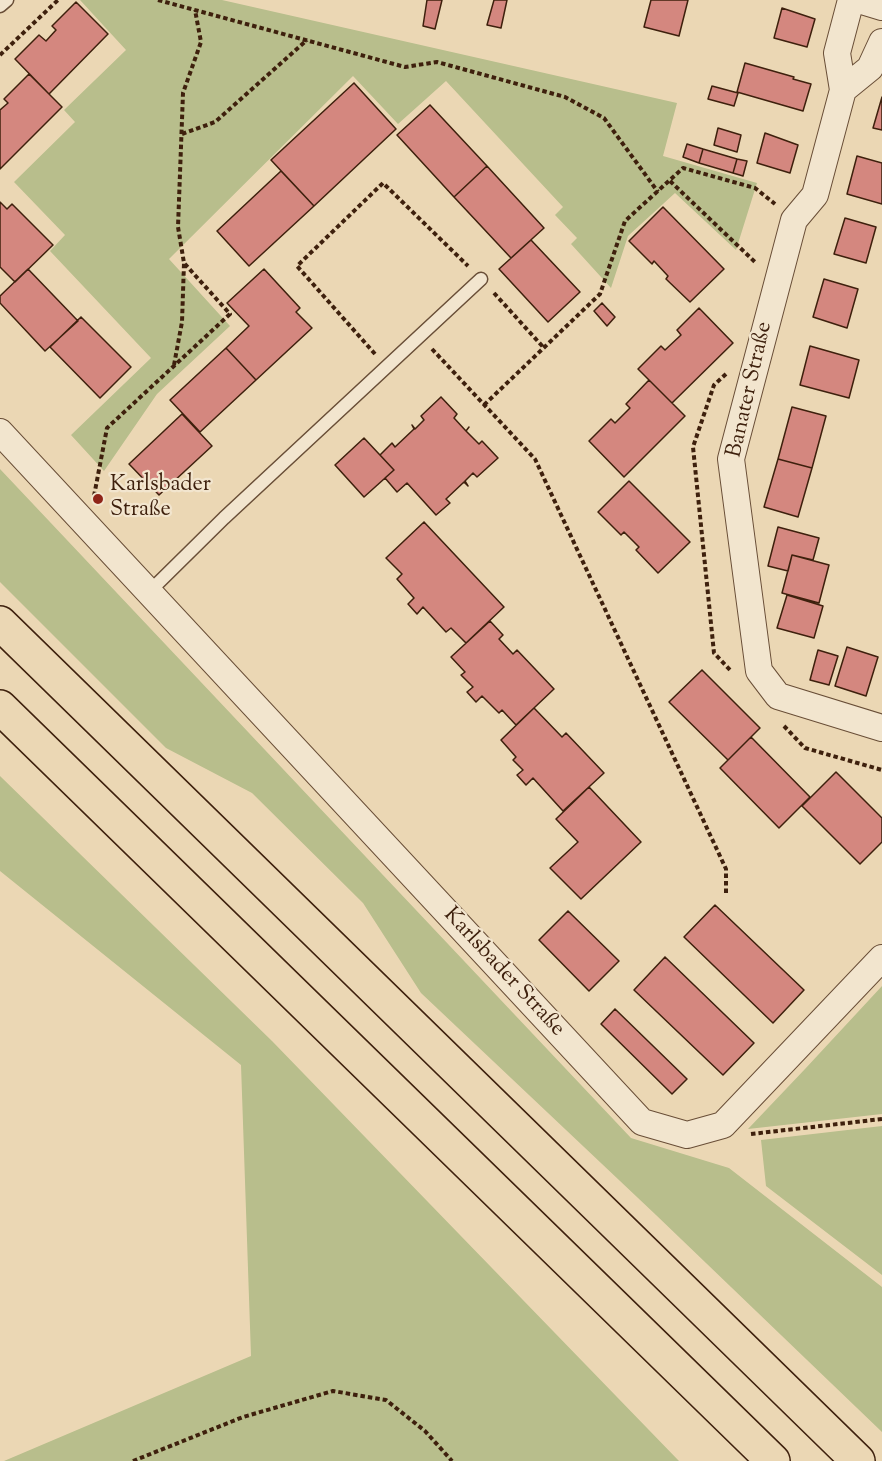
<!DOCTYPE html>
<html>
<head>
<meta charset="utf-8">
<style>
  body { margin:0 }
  canvas { display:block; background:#ebd7b4 }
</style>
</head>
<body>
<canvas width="882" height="1461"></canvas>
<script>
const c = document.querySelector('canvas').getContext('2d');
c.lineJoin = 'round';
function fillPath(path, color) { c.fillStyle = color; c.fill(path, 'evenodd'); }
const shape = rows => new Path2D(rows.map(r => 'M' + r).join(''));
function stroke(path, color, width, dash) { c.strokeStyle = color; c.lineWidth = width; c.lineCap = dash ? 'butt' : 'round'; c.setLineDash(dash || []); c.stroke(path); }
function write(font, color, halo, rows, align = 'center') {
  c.font = font + ' "Sorts Mill Goudy",serif'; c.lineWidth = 4.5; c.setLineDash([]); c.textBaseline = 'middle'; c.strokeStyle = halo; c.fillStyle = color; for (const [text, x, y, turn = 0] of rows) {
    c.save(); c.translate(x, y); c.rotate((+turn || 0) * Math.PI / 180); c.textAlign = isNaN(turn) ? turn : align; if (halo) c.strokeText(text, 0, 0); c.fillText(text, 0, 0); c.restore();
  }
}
const green = shape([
  [80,0,222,0,677,103,663,156,757,183,736,250,675,193,628,236,611,288,571,244,577,238,555,215,563,207,446,81,398,124,353,76,169,259,230,326,157,394,104,471,71,435,151,358,50,251,65,235,14,182,75,122,64,110,126,50],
  [0,469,631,1138,729,1168,882,1287,882,1432,656,1215,421,993,363,903,252,793,166,748,0,582],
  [0,776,272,1041,679,1461,4,1461,251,1356,241,1065,0,871],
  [882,986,882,1114,748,1129,805,1069],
  [882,1126,882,1275,766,1186,761,1140]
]);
const building = shape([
  [427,0,442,0,435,29,423,26,427,0],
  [494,0,507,0,501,28,487,25,494,0],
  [651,0,688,0,679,36,644,27,651,0],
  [76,2,108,34,49,94,15,59,39,35,46,41,56,30,52,26,76,2],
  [782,8,815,19,807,47,774,38,782,8],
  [745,63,794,77,793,79,811,84,803,111,737,92,745,63],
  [29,74,62,107,0,169,0,110,8,103,4,99,29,74],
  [354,83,396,129,314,206,271,160,354,83],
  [712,86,738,93,734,106,708,99,712,86],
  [882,97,882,130,873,128,882,97],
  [430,105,487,166,454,197,397,135,430,105],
  [718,128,741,135,737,152,714,145,718,128],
  [765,133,798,145,790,173,757,163,765,133],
  [687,144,703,149,699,163,683,157,687,144],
  [703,149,737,159,733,173,699,163,703,149],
  [857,156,882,163,882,204,847,194,857,156],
  [737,159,747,161,743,176,733,173,737,159],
  [487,166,544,228,511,258,454,197,487,166],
  [281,171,314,206,249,266,217,231,281,171],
  [0,202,7,209,12,204,53,245,15,282,0,267,0,202],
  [663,207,724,269,690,302,666,279,668,276,654,261,652,264,629,241,663,207],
  [845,218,876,227,866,263,834,254,845,218],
  [531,240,580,292,548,322,499,269,531,240],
  [28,269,78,321,45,351,0,303,0,296,28,269],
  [264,269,300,308,296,312,312,328,256,380,226,348,249,326,227,303,264,269],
  [824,279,858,289,847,328,813,317,824,279],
  [602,303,615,317,607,326,594,311,602,303],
  [699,308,733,343,672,403,638,369,661,346,665,350,681,335,677,330,699,308],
  [81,317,131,367,100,398,50,347,81,317],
  [810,346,859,360,849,398,800,385,810,346],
  [226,348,256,380,200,432,170,400,226,348],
  [649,380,685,416,624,477,589,441,611,419,615,423,630,408,626,404,649,380],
  [441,397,457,414,454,418,466,431,469,427,466,431,479,444,482,441,498,458,477,477,473,473,465,481,468,486,464,482,446,499,450,503,436,515,407,483,397,492,385,478,394,470,380,455,392,443,395,447,414,429,412,425,415,429,424,420,421,416,441,397],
  [792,407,826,416,812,468,778,459,792,407],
  [182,414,212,446,159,495,129,464,182,414],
  [364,438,394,470,364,497,335,465,364,438],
  [778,459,812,468,798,517,764,507,778,459],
  [629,481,690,542,658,573,636,550,639,547,624,532,621,535,598,512,629,481],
  [424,522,504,607,466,643,451,628,446,632,423,607,417,614,408,604,414,598,397,579,402,574,386,558,424,522],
  [778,527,819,538,813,560,792,555,788,571,768,566,778,527],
  [792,555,829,565,819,603,782,593,792,555],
  [787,595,823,606,814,638,777,628,787,595],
  [490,621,503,635,499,639,513,654,517,650,554,689,516,725,502,710,499,713,482,696,476,702,467,692,473,687,461,675,465,672,451,657,490,621],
  [847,647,878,657,866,696,835,686,847,647],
  [818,650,838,656,829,685,810,680,818,650],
  [702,670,760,728,728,760,669,702,702,670],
  [534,708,562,737,566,733,604,773,563,811,533,778,526,785,517,775,523,770,513,760,516,757,501,740,534,708],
  [751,737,810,797,779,828,720,768,751,737],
  [836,772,882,818,882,842,860,864,802,806,836,772],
  [589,787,641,842,581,899,550,868,578,842,556,819,589,787],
  [715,905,804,990,773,1023,684,937,715,905],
  [568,911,619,961,589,991,539,940,568,911],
  [665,957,754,1043,723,1075,634,990,665,957],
  [615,1009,687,1079,672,1094,601,1024,615,1009]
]);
const path = shape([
  [158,0,405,67,437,62,565,97,604,118,658,192],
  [0,55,58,0],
  [182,134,215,122,307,40],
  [670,181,756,263],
  [494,293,544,348],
  [432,349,535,459,726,869,726,895],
  [375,354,297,266,383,183,468,266],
  [174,365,182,322,184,263],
  [726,374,714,385,693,447,714,653,731,671],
  [484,405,600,294,625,221,683,168,755,188,775,204],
  [94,496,107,428,230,314,184,263,178,227,183,93,201,42,195,10],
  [784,726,805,748,882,770],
  [751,1134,882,1119],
  [133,1461,243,1417,333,1391,386,1400,425,1431,452,1461]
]);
const lane = shape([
  [0,6,7,0],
  [149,592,224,518,481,279]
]);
const street = shape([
  [859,0,882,7],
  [882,42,870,68,843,90,815,195,794,220,731,459,759,671,778,696,882,728],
  [843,90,837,53,851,0],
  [0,432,642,1122,687,1135,723,1125,882,958]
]);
const highway = shape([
  [0,623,858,1461],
  [0,707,773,1461]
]);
const markers = [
  [98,499,6,"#8f2418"]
];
const streetNames = [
  ["Banater Straße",751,390,-77],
  ["Karlsbader Straße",503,973,47]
];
const poiNames = [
  ["Karlsbader",110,486],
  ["Straße",110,511]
];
fillPath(green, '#b8be8c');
fillPath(building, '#d4877f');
stroke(building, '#3e200d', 1.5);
stroke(lane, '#694e37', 15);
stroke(street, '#694e37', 28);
stroke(highway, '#3e200d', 36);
stroke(path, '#3e200d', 4, [4.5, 3]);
stroke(lane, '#f2e5ce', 12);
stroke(street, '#f2e5ce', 26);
stroke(highway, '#ebd7b4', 33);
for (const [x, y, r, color] of markers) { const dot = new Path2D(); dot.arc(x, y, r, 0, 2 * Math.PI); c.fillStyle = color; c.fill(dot); stroke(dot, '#f2e5ce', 2); }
write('22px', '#3e200d', '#f2e5ce', streetNames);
write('22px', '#3e200d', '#f2e5ce', poiNames, 'left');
</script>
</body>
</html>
